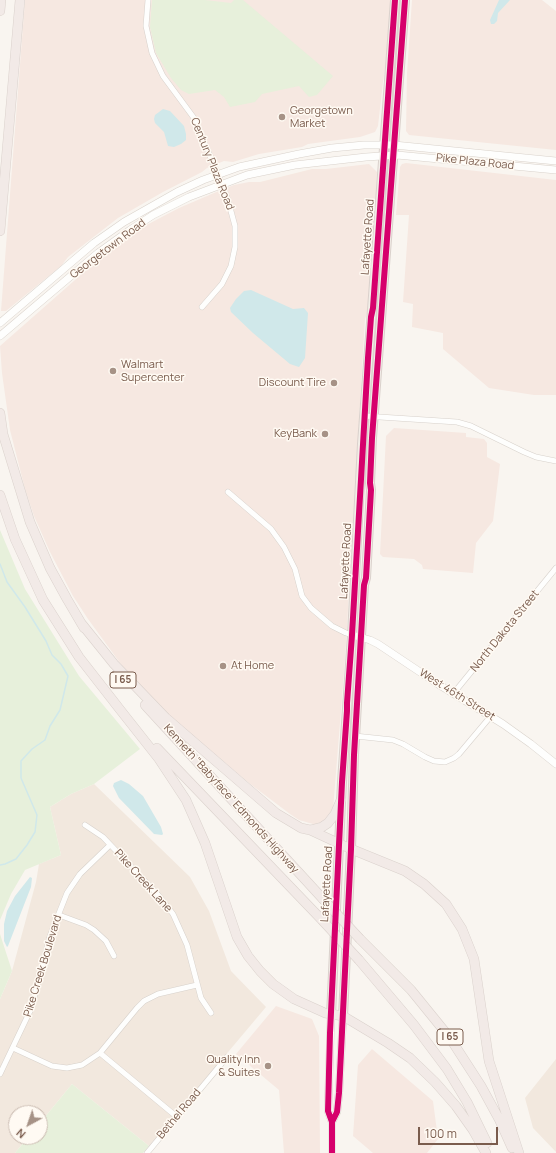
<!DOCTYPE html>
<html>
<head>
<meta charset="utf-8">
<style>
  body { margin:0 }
  #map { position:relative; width:556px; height:1153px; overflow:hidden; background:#f9f5f0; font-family:Manrope,sans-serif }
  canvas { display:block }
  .north { position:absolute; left:8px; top:1105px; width:40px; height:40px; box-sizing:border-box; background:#fffaf3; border:1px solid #cabbb1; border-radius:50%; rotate:220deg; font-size:11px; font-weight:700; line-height:16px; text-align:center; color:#7a5c4d }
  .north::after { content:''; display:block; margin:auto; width:14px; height:18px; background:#a69286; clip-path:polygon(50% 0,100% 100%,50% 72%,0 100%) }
  .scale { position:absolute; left:418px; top:1127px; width:80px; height:18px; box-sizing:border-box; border:2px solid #7a5c4d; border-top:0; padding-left:5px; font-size:12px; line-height:14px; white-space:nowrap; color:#7a5c4d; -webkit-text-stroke:3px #fffaf3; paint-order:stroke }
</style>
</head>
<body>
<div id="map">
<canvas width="556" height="1153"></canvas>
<div class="north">N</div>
<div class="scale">100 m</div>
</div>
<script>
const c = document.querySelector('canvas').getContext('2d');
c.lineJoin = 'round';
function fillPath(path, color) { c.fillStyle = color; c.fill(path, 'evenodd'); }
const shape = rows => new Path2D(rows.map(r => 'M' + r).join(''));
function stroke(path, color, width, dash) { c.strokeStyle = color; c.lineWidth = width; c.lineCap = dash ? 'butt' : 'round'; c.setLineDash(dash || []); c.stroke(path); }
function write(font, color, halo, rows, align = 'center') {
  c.font = font + ' Manrope,sans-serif'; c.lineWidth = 3; c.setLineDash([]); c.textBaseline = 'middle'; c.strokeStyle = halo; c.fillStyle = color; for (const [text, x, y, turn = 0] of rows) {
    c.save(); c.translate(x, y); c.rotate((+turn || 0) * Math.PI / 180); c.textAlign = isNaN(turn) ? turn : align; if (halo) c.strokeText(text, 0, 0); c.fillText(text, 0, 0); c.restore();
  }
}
const residential = shape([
  [94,784,190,877,209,911,231,971,266,1007,149,1146,72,1084,40,1123,40,1113,16,1113,16,1137,28,1137,15,1153,0,1153,0,999,12,971,36,882,39,864,61,855,50,807,71,794],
  [556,1059,556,1152,533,1128,525,1098]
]);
const commercial = shape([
  [25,0,392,0,387,57,383,82,378,126,375,132,360,137,308,144,302,147,259,154,233,162,224,161,207,168,202,172,163,192,118,218,68,257,61,266,6,311,1,311],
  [412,0,542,0,556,11,556,150,409,135,406,131,407,73],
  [406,163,556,180,556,395,534,395,489,388,443,349,443,333,412,327,413,304,403,302,409,215,396,215,400,167,402,164],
  [369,164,377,172,376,219,370,305,365,319,345,660,333,810,326,819,319,824,313,824,299,820,290,814,249,783,166,713,147,694,123,667,88,619,73,596,50,552,34,516,25,489,10,430,2,373,0,346,108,251,139,229,179,208,214,193,234,185,249,182,260,182,312,169,326,169],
  [394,428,466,433,466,437,484,439,487,443,487,457,500,464,493,521,476,543,473,573,423,569,422,565,414,559,383,557,380,554,386,436],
  [276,1006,312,1019,319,1036,320,1153,284,1153,279,1090,236,1054],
  [372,1049,433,1101,438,1139,427,1153,373,1153,353,1136,358,1065]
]);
const green = shape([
  [152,0,205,0,231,3,234,0,243,0,333,76,317,95,309,97,299,86,262,94,255,102,230,107,224,97,215,90,189,94,181,90,171,78,156,53,150,27],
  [0,530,25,589,79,676,140,749,94,784,71,794,50,807,61,855,25,870,11,894,0,920],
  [0,934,12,971,0,999],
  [72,1084,149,1146,143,1153,15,1153,28,1137,40,1137,40,1123]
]);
const water = shape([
  [499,0,510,0,498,13,497,21,494,24,491,24,490,20],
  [163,109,170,111,184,126,186,134,186,140,181,144,174,147,168,146,164,132,155,123,154,119,155,115],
  [251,290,293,309,304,308,308,313,305,358,299,367,290,364,253,333,231,312,230,308,236,299,244,291],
  [121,780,129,784,143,796,161,827,163,834,162,835,154,834,119,798,113,786,114,783],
  [30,877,32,878,31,887,8,946,7,947,4,941,4,924,7,911,15,896]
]);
const stream = shape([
  [0,564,7,582,25,607,46,641,52,655,61,664,68,676,60,710,50,726,45,740,32,749,21,761,21,778,37,815,35,832,27,845,16,859,5,864,0,865]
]);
const street = shape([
  [148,0,146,26,152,53,163,76,194,118,222,184,228,200,235,226,235,247,231,266,222,284,202,307],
  [364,416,457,422,471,426,524,452,536,457,556,461],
  [228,492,271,529,284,547,295,569,302,596,311,608,332,626,346,633,352,635],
  [453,694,556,568],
  [355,736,393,740,403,744,425,757,434,761,445,762,454,758,459,754,491,716],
  [85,825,103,837,159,896,173,914,187,945,201,998,211,1013],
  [59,915,86,925,94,930,106,941,114,956],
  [13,1048,52,1066,67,1068,82,1065,100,1053,137,1008,144,1001,158,994,197,985],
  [100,1053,177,1117],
  [0,1074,31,1009,50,936,67,893,80,874,110,845],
  [147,1153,227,1057]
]);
const secondary = shape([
  [0,323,94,243,124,222,177,192,203,180,239,167,299,154,332,148,364,145,394,145,556,161],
  [0,336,98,253,130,230,153,215,189,197,247,175,295,165,366,157,397,155,556,170],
  [352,635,370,640,378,644,438,684,503,724,531,744,556,764],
  [331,1015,328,1111,332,1122,332,1153],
  [332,1122,337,1112,339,1093,343,1016]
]);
const primary = shape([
  [331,1015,342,782,352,635,362,444,395,0],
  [343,1016,351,849,354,755,364,585,366,578,371,490,370,483,372,438,405,0]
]);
const highway = shape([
  [0,11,1,0],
  [0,231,20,0],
  [0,413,3,434,30,522,50,568,67,599,84,628],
  [0,495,15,539,43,600,79,657,118,707],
  [81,623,114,664,166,718,276,813,301,828,310,830,351,849,405,871,424,884,446,904,462,929,474,959,489,1061,519,1153],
  [114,702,159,759,186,800,205,843,237,937,248,956,260,971,273,984,294,999,325,1013,343,1016,388,1043,410,1058,435,1082,456,1106,473,1130,486,1153],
  [145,705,323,899],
  [157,748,322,920],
  [310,830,322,827,328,823,335,814,341,800],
  [360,939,411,990,450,1038,481,1086,499,1119,512,1148],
  [359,960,414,1025,447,1069,467,1102,487,1143]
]);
const highwayBridge = shape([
  [323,899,360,939],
  [322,920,359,960]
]);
const cycleway = shape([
  [332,1122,337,1112,339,1093,351,849,354,755,364,585,366,578,371,490,370,483,372,438,405,0],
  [332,1153,332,1122,328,1111,330,1033,342,782,347,711,347,703,352,635,368,358,371,317,373,308,395,0]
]);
const markers = [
  [282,117,4,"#a69286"],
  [113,371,4,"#a69286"],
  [334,383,4,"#a69286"],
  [325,434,4,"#a69286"],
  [223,666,4,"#a69286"],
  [268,1066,4,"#a69286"]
];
const shields = [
  [123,680,26],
  [450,1037,26]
];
const shieldNames = [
  ["I 65",123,680],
  ["I 65",450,1037]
];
const poiNames = [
  ["Georgetown",290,111],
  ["Market",290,124],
  ["Walmart",121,365],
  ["Supercenter",121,378],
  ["Discount Tire",326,383,"right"],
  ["KeyBank",317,434,"right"],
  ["At Home",231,666],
  ["Quality Inn",260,1060,"right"],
  ["& Suites",260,1073,"right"]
];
const streetNames = [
  ["Pike Plaza Road",475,162,6],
  ["Century Plaza Road",212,164,68],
  ["Lafayette Road",368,237,-86],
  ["Georgetown Road",108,249,-37],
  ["Lafayette Road",346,561,-87],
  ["North Dakota Street",505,631,-51],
  ["West 46th Street",457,695,32],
  ["Kenneth \"Babyface\" Edmonds Highway",231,799,48],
  ["Pike Creek Lane",143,881,48],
  ["Lafayette Road",327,884,-87],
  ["Pike Creek Boulevard",43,966,-73],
  ["Bethel Road",179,1114,-50]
];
fillPath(residential, '#f2e8de');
fillPath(commercial, '#f6e8e1');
fillPath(green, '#e7f0db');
fillPath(water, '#d0e8ea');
stroke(stream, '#d0e8ea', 1.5);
stroke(street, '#d7d1cb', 6);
stroke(secondary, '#d9d2cb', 8);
stroke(primary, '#dad1cc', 10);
stroke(highway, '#dad1cc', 10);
stroke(street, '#fefefd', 5);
stroke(secondary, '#fefefd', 7);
stroke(primary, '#f3eee8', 8);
stroke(highway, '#f2eae7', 9);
stroke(highwayBridge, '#dad1cc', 10, []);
stroke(highwayBridge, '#f2eae7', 9);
stroke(cycleway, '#d6006c', 6);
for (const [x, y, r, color] of markers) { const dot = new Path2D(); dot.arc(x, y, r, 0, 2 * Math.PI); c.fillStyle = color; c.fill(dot); stroke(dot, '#fffaf3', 1.5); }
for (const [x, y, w] of shields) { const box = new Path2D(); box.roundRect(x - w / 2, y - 8, w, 16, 3); c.fillStyle = '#fffaf3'; c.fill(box); stroke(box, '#7a5c4d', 1); }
write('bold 10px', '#7a5c4d', null, shieldNames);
write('11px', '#7a5c4d', '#fffaf3', poiNames, 'left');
write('11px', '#7a5c4d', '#fffaf3', streetNames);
</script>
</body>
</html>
